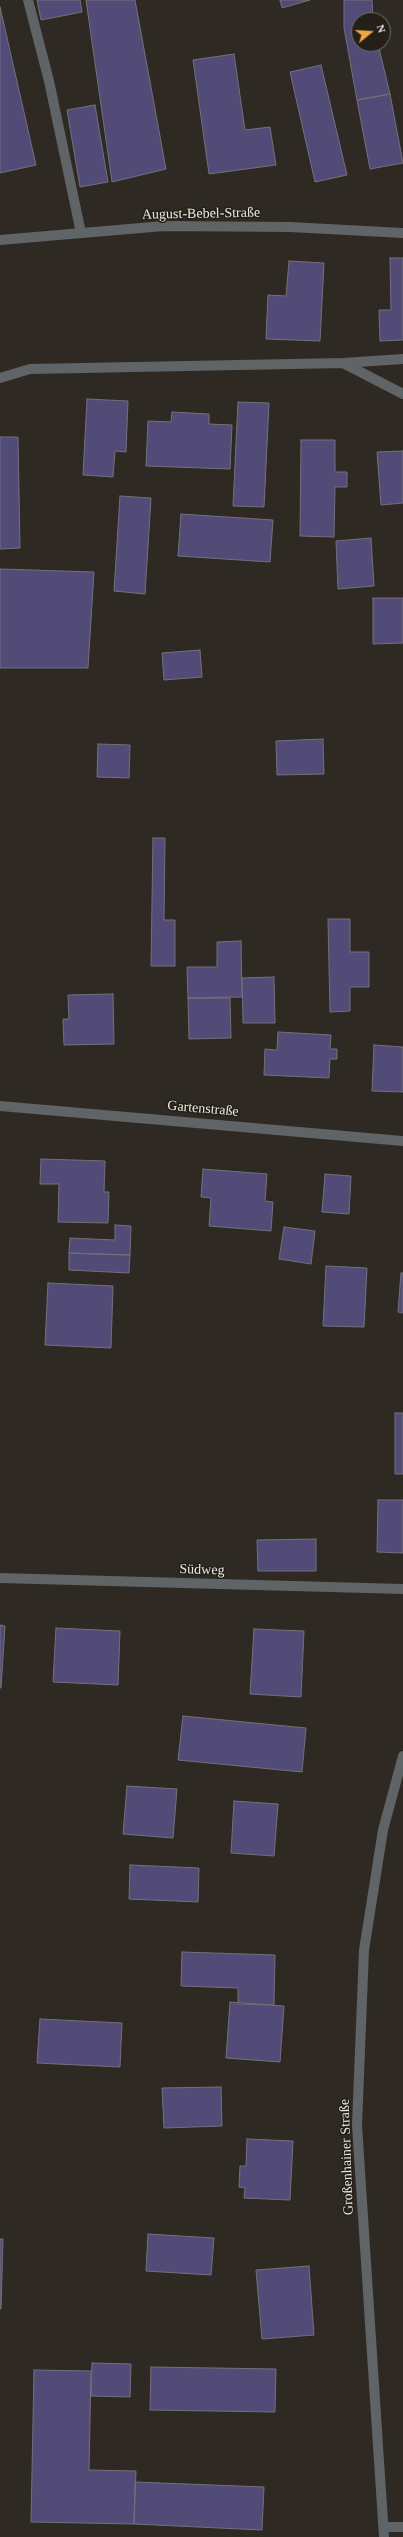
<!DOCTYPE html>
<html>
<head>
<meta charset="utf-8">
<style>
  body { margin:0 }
  #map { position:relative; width:403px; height:2537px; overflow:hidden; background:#2e2a23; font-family:"Times New Roman",serif }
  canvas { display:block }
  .north { position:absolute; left:351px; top:12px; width:40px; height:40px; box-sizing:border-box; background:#242019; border:1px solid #737069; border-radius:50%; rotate:72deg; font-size:11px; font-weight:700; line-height:16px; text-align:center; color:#e9e7e2 }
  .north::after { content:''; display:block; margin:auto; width:14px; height:18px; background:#eea73d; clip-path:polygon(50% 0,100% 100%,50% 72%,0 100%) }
</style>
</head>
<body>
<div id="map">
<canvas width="403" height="2537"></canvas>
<div class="north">N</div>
</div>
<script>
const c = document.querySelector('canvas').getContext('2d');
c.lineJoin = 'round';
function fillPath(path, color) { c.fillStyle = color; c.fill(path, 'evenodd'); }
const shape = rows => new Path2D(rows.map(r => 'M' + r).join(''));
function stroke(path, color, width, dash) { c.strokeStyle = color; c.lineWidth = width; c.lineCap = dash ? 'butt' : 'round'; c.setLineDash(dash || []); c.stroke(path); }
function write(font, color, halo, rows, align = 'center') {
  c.font = font + ' "Times New Roman",serif'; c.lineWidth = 3; c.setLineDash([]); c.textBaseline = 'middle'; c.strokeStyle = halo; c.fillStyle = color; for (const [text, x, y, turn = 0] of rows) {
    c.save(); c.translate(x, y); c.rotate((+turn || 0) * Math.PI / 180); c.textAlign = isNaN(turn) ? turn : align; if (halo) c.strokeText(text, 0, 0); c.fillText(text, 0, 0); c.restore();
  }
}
const building = shape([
  [37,0,80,0,82,12,41,20,37,0],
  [86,0,135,0,166,169,112,182,86,0],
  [280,0,310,0,282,8,280,0],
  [344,0,372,0,373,20,359,20,359,44,378,44,390,94,357,100,344,28,344,0],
  [0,7,36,165,0,173,0,7],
  [234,54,245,130,270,127,276,165,209,174,193,60,234,54],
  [321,65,347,175,315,182,290,72,321,65],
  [390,94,403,163,370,169,357,100,390,94],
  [95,105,108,182,80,187,67,110,95,105],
  [390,258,403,258,403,340,380,341,379,310,391,310,390,258],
  [289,261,324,263,320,341,266,339,268,295,286,296,289,261],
  [87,399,128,401,126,452,115,451,113,477,83,475,87,399],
  [238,402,269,403,264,507,233,506,238,402],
  [172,412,209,414,209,424,232,425,230,469,146,466,148,421,171,422,172,412],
  [0,437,18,437,20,548,0,549,0,437],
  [301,440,335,440,335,472,347,472,347,487,335,487,334,537,300,536,301,440],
  [403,451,403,503,381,505,377,452,403,451],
  [120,496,151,498,145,594,114,591,120,496],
  [181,514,273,520,270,562,178,556,181,514],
  [371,538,374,586,338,589,336,541,371,538],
  [0,569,94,572,88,668,0,668,0,569],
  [373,598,403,598,403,643,373,644,373,598],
  [200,650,202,677,164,680,162,653,200,650],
  [323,739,324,774,277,775,276,741,323,739],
  [98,744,130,745,129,778,97,777,98,744],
  [153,838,165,838,164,920,175,920,175,966,151,966,153,838],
  [328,919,350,919,350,952,369,952,369,987,350,987,350,1011,330,1012,328,919],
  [241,941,242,997,188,998,187,967,217,967,217,942,241,941],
  [274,977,275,1023,243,1023,242,978,274,977],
  [113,994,114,1044,64,1045,63,1019,69,1019,68,995,113,994],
  [188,998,230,998,231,1038,189,1039,188,998],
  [278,1032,331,1035,330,1049,337,1049,337,1059,330,1059,329,1078,264,1075,265,1049,277,1050,278,1032],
  [374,1045,403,1047,403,1092,372,1091,374,1045],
  [41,1159,105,1161,104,1192,109,1192,108,1223,58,1222,59,1184,40,1184,41,1159],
  [203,1169,267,1174,265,1201,273,1202,271,1231,209,1226,211,1198,201,1197,203,1169],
  [325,1174,351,1176,349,1214,322,1212,325,1174],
  [115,1225,131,1226,130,1255,69,1253,70,1238,115,1240,115,1225],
  [284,1227,315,1231,311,1264,279,1259,284,1227],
  [69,1253,130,1255,129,1273,69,1270,69,1253],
  [326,1266,367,1268,364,1327,323,1326,326,1266],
  [401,1273,403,1273,403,1313,398,1312,401,1273],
  [48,1283,113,1286,111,1348,45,1345,48,1283],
  [395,1413,403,1413,403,1474,395,1474,395,1413],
  [378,1500,403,1500,403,1553,377,1552,378,1500],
  [316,1539,316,1571,258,1571,257,1540,316,1539],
  [0,1625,5,1626,1,1688,0,1688,0,1625],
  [56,1628,120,1631,118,1685,53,1682,56,1628],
  [254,1629,304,1631,301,1697,250,1694,254,1629],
  [183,1716,306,1728,302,1772,178,1760,183,1716],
  [127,1786,177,1789,173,1838,123,1834,127,1786],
  [234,1801,278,1804,274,1856,231,1853,234,1801],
  [130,1865,199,1868,198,1902,129,1899,130,1865],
  [182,1952,275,1955,274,2005,238,2004,238,1988,181,1986,182,1952],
  [230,2002,284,2006,280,2062,226,2058,230,2002],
  [40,2019,122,2023,120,2067,37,2063,40,2019],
  [221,2087,222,2126,164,2128,162,2088,221,2087],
  [247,2139,293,2141,290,2200,244,2198,245,2188,239,2187,240,2166,246,2166,247,2139],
  [148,2234,214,2238,211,2275,146,2271,148,2234],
  [0,2239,3,2239,1,2309,0,2309,0,2239],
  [309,2266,314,2335,262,2339,256,2270,309,2266],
  [92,2363,131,2364,130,2397,91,2396,92,2363],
  [151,2367,276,2369,275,2412,150,2410,151,2367],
  [34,2370,91,2371,89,2470,136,2471,134,2524,31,2522,34,2370],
  [135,2482,264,2487,262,2530,134,2524,135,2482]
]);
const service = shape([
  [28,0,49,81,81,233]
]);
const minor = shape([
  [0,240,164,226,290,227,403,233],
  [343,363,403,394],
  [0,378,30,369,343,363,403,359],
  [0,1106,403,1141],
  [0,1578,403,1589],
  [385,2527,403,2527]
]);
const tertiary = shape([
  [384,2537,357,2125,364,1950,383,1830,403,1756]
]);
const streetNames = [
  ["August-Bebel-Straße",201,214,-1],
  ["Gartenstraße",203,1109,5],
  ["Südweg",202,1570,2],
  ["Großenhainer Straße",347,2157,-92]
];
fillPath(building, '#534b77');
stroke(building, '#72717a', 1);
stroke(service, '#5f6466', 10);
stroke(minor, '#5f6466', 10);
stroke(tertiary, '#5f6466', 10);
write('14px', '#e9e7e2', '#242019', streetNames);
</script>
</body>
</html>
